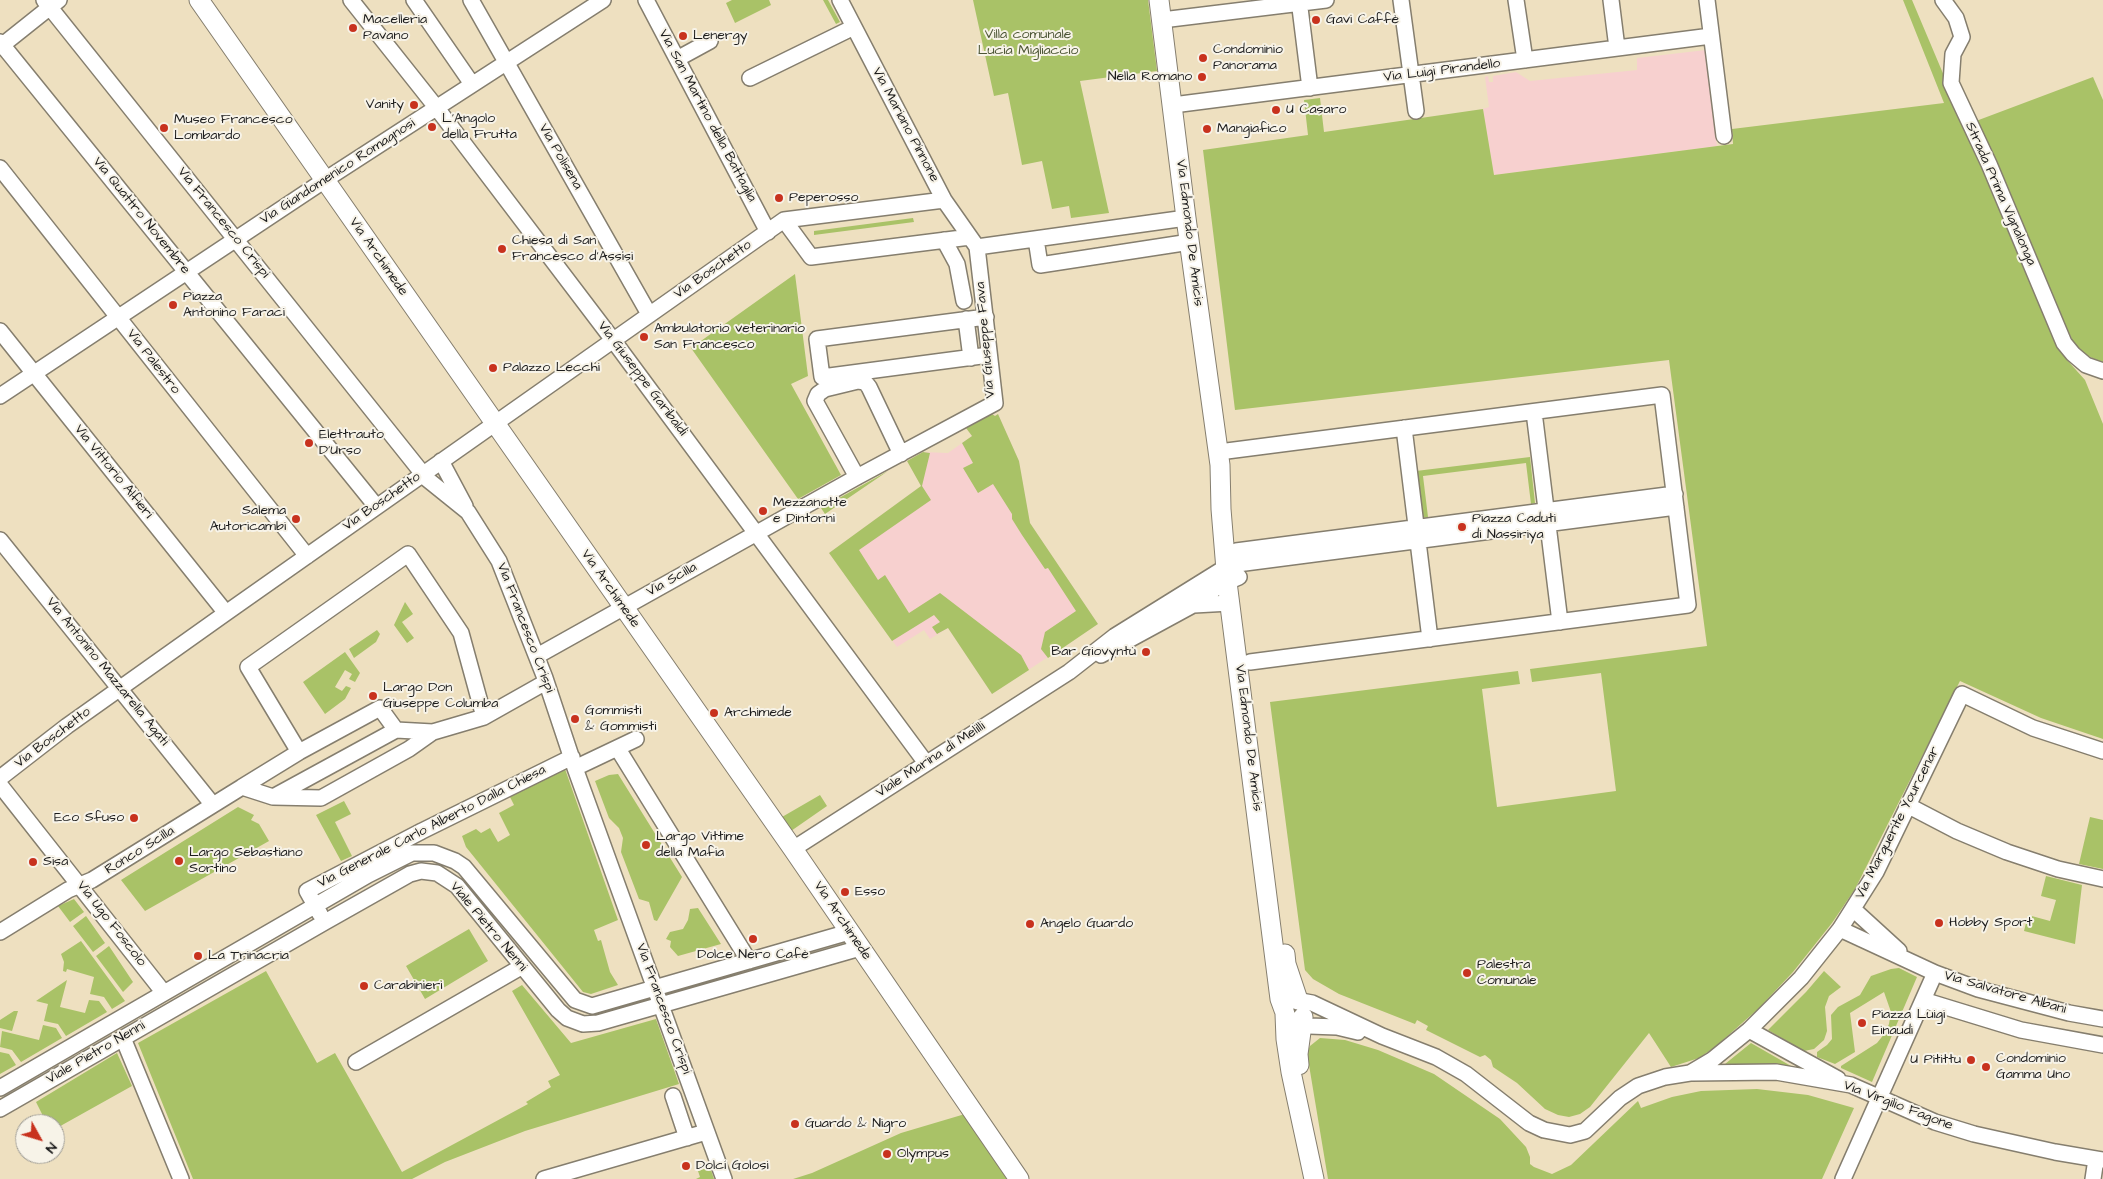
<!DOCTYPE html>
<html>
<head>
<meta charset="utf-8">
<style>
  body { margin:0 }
  #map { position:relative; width:2103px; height:1179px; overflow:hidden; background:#eee0c0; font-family:"Architects Daughter",sans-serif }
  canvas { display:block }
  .north { position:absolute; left:15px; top:1114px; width:50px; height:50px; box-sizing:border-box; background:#f7f3e8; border:1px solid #9f9d96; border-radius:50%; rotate:129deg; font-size:14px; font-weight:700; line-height:20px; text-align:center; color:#1c1c1c }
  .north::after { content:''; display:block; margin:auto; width:18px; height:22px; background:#c8321e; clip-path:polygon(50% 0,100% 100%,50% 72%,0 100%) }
</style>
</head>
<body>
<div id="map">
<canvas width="2103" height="1179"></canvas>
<div class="north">N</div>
</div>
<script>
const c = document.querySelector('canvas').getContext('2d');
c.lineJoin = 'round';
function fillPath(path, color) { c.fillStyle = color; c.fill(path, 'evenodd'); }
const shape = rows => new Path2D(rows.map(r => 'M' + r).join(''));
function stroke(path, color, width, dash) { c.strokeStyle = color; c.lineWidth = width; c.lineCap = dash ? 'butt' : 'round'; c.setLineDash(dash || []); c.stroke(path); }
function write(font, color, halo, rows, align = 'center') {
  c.font = font + ' "Architects Daughter",sans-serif'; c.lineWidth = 4; c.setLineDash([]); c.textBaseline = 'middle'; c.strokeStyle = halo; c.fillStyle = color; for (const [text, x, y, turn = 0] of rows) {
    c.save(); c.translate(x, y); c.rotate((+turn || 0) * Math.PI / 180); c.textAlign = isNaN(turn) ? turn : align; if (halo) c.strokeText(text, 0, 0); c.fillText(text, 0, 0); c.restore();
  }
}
const built = shape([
  [1706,50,1717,146,1494,175,1483,109,1489,107,1485,77,1488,76,1489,82,1493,82,1493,76,1516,72,1530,81,1637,70,1637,58],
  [992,414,995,416,998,414,1019,461,1030,523,1098,624,992,694,948,628,930,639,924,630,897,647,829,553,921,486,907,461,923,452,948,453,972,436,966,428]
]);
const green = shape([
  [732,0,769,0,771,5,735,23,726,3],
  [823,0,828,0,840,22,836,24],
  [973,0,1148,0,1157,71,1080,81,1109,213,1071,218,1069,206,1052,209,1042,161,1022,165,1008,93,994,96],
  [1903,0,1912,0,2056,341,2068,361,2085,380,2103,424,2103,739,2041,718,1960,681,1855,889,1832,923,1793,972,1758,1009,1715,1047,1699,1058,1671,1067,1649,1033,1590,1107,1580,1114,1569,1117,1558,1115,1545,1109,1517,1083,1493,1067,1491,1060,1485,1055,1480,1057,1426,1030,1428,1026,1417,1020,1415,1024,1339,994,1313,979,1305,970,1270,702,1518,671,1520,684,1482,689,1497,807,1616,791,1601,673,1532,682,1530,669,1707,646,1669,360,1235,410,1203,150,1308,135,1304,100,1320,98,1324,132,1483,109,1494,175,1733,144,1732,129,1944,103],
  [2093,77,2103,100,2103,363,2082,353,2073,342,1976,121],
  [913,218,914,222,814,235,814,231],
  [795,274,808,376,791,384,841,475,798,499,691,348],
  [992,414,995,416,998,414,1019,461,1030,523,1098,624,1048,658,1041,649,1045,632,1076,611,1048,568,1045,569,1022,535,1012,519,1012,514,993,484,978,493,963,468,973,463,962,443,972,436,966,428],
  [923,452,930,453,922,486,931,500,859,550,878,580,885,575,909,613,940,593,1021,655,1029,670,992,694,948,628,937,634,932,627,940,622,934,615,892,641,829,553,921,486,907,461],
  [1530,457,1535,503,1531,504,1526,463,1423,476,1428,517,1422,518,1416,471],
  [888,471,825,514,821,508],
  [405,602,413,614,402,622,414,638,407,643,394,625],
  [377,630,380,634,376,642,354,658,349,649],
  [345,652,360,673,355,682,349,679,352,674,345,670,335,687,342,691,346,686,351,688,345,699,325,714,303,682],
  [565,769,618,920,594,930,598,941,601,940,610,972,618,985,591,994,583,992,466,847,462,836,476,829,481,833,490,828,498,842,510,835,499,813,514,805,510,797],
  [618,774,682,877,657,921,654,920,649,902,639,899,621,852,623,838,619,828,609,818,595,781,609,775],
  [820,795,827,806,791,831,782,817],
  [344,801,351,814,335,822,352,856,341,861,316,815],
  [238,807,254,815,251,820,259,824,269,841,145,911,121,880],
  [2090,817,2103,820,2103,869,2079,864],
  [2046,876,2082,885,2075,944,2024,931,2028,915,2050,921,2056,900,2041,896],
  [74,899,84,912,70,922,58,906],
  [698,908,721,944,678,956,670,947,671,941,666,939,670,932,683,929,688,920,690,909],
  [86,916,105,943,93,952,73,926],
  [469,929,488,961,425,999,406,966],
  [81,941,125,1001,112,1009,104,997,90,994,94,977,67,969,66,972,63,971,64,962,61,954],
  [109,946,133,982,123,992,96,956],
  [1899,968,1917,977,1872,1082,1841,1068,1841,1066,1877,1043,1885,1033,1889,1024,1891,1012,1884,992,1850,1013,1855,1052,1835,1064,1817,1057,1817,1052,1827,1045,1832,1039,1831,1015,1838,1007,1860,995,1871,976,1891,969],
  [266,971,317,1063,335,1053,402,1172,528,1104,526,1102,551,1087,548,1081,560,1075,512,991,522,985,571,1043,656,1019,679,1084,525,1131,445,1162,412,1179,193,1179,138,1043],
  [1824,971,1841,987,1829,996,1825,1007,1827,1031,1824,1040,1814,1049,1804,1051,1768,1030,1806,992],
  [67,980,60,1007,85,1013,89,1000,99,1001,107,1012,66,1036,58,1024,44,1021,48,1004,36,1001],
  [14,1011,18,1011,12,1031,0,1028,0,1020],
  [43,1025,56,1028,62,1038,21,1062,12,1050,0,1047,2,1031,39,1040],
  [1320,1038,1345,1040,1378,1050,1434,1074,1500,1119,1526,1147,1530,1157,1530,1164,1534,1167,1552,1174,1571,1165,1638,1101,1641,1108,1672,1097,1701,1091,1757,1089,1808,1095,1854,1108,1822,1179,1328,1179,1307,1053,1310,1046],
  [1751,1043,1791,1066,1725,1064],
  [0,1052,9,1054,16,1065,0,1074],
  [117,1053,132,1086,55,1129,55,1124,47,1124,36,1102],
  [965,1114,1010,1179,793,1179,812,1173,901,1133],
  [710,1167,714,1179,696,1179,700,1177,698,1171]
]);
const minor = shape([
  [44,0,427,479,468,512,499,561,545,678,575,768,724,1179],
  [351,0,436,107,613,340,926,763],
  [414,0,472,84],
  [471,0,649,314],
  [646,0,768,232],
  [840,0,944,200,977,247],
  [1299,0,1310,88],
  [1401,0,1416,111],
  [1516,0,1525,60],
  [1611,0,1617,48],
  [1707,0,1724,136],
  [1943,0,1956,18,1962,37,1953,54,1951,83,1989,164,2064,343,2073,354,2086,365,2103,371],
  [1162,20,1326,0],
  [0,42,376,506],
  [0,47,59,0],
  [677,59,710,41],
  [750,78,854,27],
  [1173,105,1711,36],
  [0,168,307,556],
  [784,220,811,257,970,237],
  [1036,239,1040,265,1190,242],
  [944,240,957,264,964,301],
  [986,317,817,339,822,377,989,355],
  [966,319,971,358],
  [0,331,226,613],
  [0,396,331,176,603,0],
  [1534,412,1560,622],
  [1404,428,1430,639],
  [1219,452,1662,395,1688,605,1250,662],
  [441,461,465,506],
  [857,477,815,401,818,394,825,389,858,381,865,382,869,387,901,454],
  [0,540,213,805],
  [1236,551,1675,494],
  [1194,605,1230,603],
  [1101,655,1193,605,1220,585,1239,577],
  [537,656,857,477,995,403,977,247,1186,218],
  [396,730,433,732],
  [618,749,749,961],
  [299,752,248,667,408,554,461,633,484,717],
  [575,768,636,739],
  [0,778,67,726,226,613,784,220,944,200],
  [0,785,164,993],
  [242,787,299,752,380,708,396,730,275,796],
  [1909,806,1957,831,2007,852,2058,869,2103,879],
  [793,849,1069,672,1115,636,1226,567,1245,563,1676,507],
  [1853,909,1899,951],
  [320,914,307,891,422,831,572,757],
  [1840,929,1935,973,1978,989,2069,1013,2103,1019],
  [0,932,68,890,92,880,242,787,273,797,321,798,409,749,433,732,484,717,546,682],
  [1923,1000,2021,1030,2103,1045],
  [1301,1001,1312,1003,1382,1036,1436,1057,1466,1074,1529,1123,1544,1130,1570,1135,1585,1131,1620,1098,1638,1086,1665,1077,1690,1073,1712,1060,1749,1030,1801,978,1840,929,1876,872,1962,694,2033,728,2103,751],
  [1294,1020,1309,1026,1337,1027,1358,1032],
  [1749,1030,1838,1079],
  [123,1038,181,1179],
  [356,1062,521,967],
  [1692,1073,1776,1072,1851,1085,1935,1122,1974,1134,2055,1152,2103,1160],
  [0,1088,368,875,412,853,434,853,455,861,464,867,575,1000,592,1006,849,932],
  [673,1096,687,1138],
  [0,1109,325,922,410,874,421,871,437,873,457,886,558,1010,567,1018,583,1024,598,1023,860,948],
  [544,1179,706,1132],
  [1843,1179,1935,973],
  [2093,1179,2096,1159]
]);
const major = shape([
  [199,0,793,849,1019,1179],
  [1159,0,1186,218,1220,465,1221,509,1227,582,1280,999,1284,1010],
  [1285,954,1286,964,1298,1000],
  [1285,1014,1286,1039,1291,1072,1314,1179],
  [1299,1065,1298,1054,1303,1017]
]);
const markers = [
  [1316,20,5,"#c8321e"],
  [353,28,5,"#c8321e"],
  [683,36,5,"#c8321e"],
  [1203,58,5,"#c8321e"],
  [1202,77,5,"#c8321e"],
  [414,105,5,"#c8321e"],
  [1276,110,5,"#c8321e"],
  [432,127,5,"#c8321e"],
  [164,128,5,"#c8321e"],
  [1207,129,5,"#c8321e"],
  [779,198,5,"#c8321e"],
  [502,249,5,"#c8321e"],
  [173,305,5,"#c8321e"],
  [644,337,5,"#c8321e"],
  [493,368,5,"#c8321e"],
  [309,443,5,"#c8321e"],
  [763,511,5,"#c8321e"],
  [296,519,5,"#c8321e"],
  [1462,527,5,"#c8321e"],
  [1146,652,5,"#c8321e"],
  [373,696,5,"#c8321e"],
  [714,713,5,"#c8321e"],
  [575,719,5,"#c8321e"],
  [134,818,5,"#c8321e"],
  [646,845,5,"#c8321e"],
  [179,861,5,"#c8321e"],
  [33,862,5,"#c8321e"],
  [845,892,5,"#c8321e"],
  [1939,923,5,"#c8321e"],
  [1030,924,5,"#c8321e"],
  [753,939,5,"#c8321e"],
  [198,956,5,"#c8321e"],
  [1467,973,5,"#c8321e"],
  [364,986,5,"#c8321e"],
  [1862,1023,5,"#c8321e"],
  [1971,1060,5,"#c8321e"],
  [1986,1067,5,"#c8321e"],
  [795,1124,5,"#c8321e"],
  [887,1154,5,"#c8321e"],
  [686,1166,5,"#c8321e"]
];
const poiNames = [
  ["Macelleria",363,20],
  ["Pavano",363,36],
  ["Gavi Caffè",1326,20],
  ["Lenergy",693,36],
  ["Condominio",1213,50],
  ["Panorama",1213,66],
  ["Nella Romano",1192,77,"right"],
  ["Vanity",404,105,"right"],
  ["U Casaro",1286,110],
  ["L'Angolo",442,119],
  ["della Frutta",442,135],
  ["Museo Francesco",174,120],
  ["Lombardo",174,136],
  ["Mangiafico",1217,129],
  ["Peperosso",789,198],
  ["Chiesa di San",512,241],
  ["Francesco d'Assisi",512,257],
  ["Piazza",183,297],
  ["Antonino Faraci",183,313],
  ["Ambulatorio veterinario",654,329],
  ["San Francesco",654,345],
  ["Palazzo Lecchi",503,368],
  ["Elettrauto",319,435],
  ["D'Urso",319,451],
  ["Mezzanotte",773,503],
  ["e Dintorni",773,519],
  ["Salema",286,511,"right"],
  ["Autoricambi",286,527,"right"],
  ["Piazza Caduti",1472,519],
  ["di Nassiriya",1472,535],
  ["Bar Giovyntù",1136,652,"right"],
  ["Largo Don",383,688],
  ["Giuseppe Columba",383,704],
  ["Gommisti",585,711],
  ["& Gommisti",585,727],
  ["Archimede",724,713],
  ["Eco Sfuso",124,818,"right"],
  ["Largo Vittime",656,837],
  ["della Mafia",656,853],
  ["Largo Sebastiano",189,853],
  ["Sortino",189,869],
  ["Sisa",43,862],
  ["Esso",855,892],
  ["Hobby Sport",1949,923],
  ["Angelo Guardo",1040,924],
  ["Dolce Nero Cafè",753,955,"center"],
  ["La Trinacria",208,956],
  ["Palestra",1477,965],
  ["Comunale",1477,981],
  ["Carabinieri",374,986],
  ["Piazza Luigi",1872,1015],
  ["Einaudi",1872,1031],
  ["Condominio",1996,1059],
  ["Gamma Uno",1996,1075],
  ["U Pitittu",1961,1060,"right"],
  ["Guardo & Nigro",805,1124],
  ["Olympus",897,1154],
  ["Dolci Golosi",696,1166]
];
const parkNames = [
  ["Villa comunale",1028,35],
  ["Lucia Migliaccio",1028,51]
];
const streetNames = [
  ["Via Luigi Pirandello",1442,71,-7],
  ["Via San Martino della Battaglia",707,116,62],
  ["Via Mariano Pinnone",905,125,62],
  ["Via Polisena",560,157,60],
  ["Via Giandomenico Romagnosi",338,172,-33],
  ["Strada Prima Vignalonga",2000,194,66],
  ["Via Quattro Novembre",141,216,51],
  ["Via Francesco Crispi",223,223,51],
  ["Via Edmondo De Amicis",1189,233,83],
  ["Via Archimede",378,257,55],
  ["Via Boschetto",713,270,-35],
  ["Via Giuseppe Fava",986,340,-95],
  ["Via Palestro",153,362,52],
  ["Via Giuseppe Garibaldi",642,379,53],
  ["Via Vittorio Alfieri",113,472,51],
  ["Via Boschetto",382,502,-35],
  ["Via Scilla",672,580,-29],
  ["Via Archimede",610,589,55],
  ["Via Francesco Crispi",525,628,69],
  ["Via Antonino Mazzarella Agati",107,672,51],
  ["Via Boschetto",53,738,-37],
  ["Via Edmondo De Amicis",1248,738,83],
  ["Viale Marina di Melilli",931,760,-33],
  ["Via Marguerite Yourcenar",1898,823,-63],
  ["Via Generale Carlo Alberto Dalla Chiesa",432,827,-27],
  ["Ronco Scilla",140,851,-32],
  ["Via Archimede",842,921,56],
  ["Via Ugo Foscolo",111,924,52],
  ["Viale Pietro Nenni",488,927,50],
  ["Via Salvatore Albani",2005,993,16],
  ["Via Francesco Crispi",663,1009,70],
  ["Viale Pietro Nenni",96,1053,-30],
  ["Via Virgilio Fagone",1898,1106,21]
];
fillPath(built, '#f7d0cf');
fillPath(green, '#a9c267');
stroke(minor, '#857e6e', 18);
stroke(major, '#857e6e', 21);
stroke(minor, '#fff', 15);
stroke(major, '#fff', 19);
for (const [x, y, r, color] of markers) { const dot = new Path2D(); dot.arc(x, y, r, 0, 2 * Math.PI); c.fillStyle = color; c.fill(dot); stroke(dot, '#f7f3e8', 2); }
write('14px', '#1c1c1c', '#f7f3e8', poiNames, 'left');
write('14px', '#4d5636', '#f7f3e8', parkNames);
write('14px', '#1c1c1c', '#f7f3e8', streetNames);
</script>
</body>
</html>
